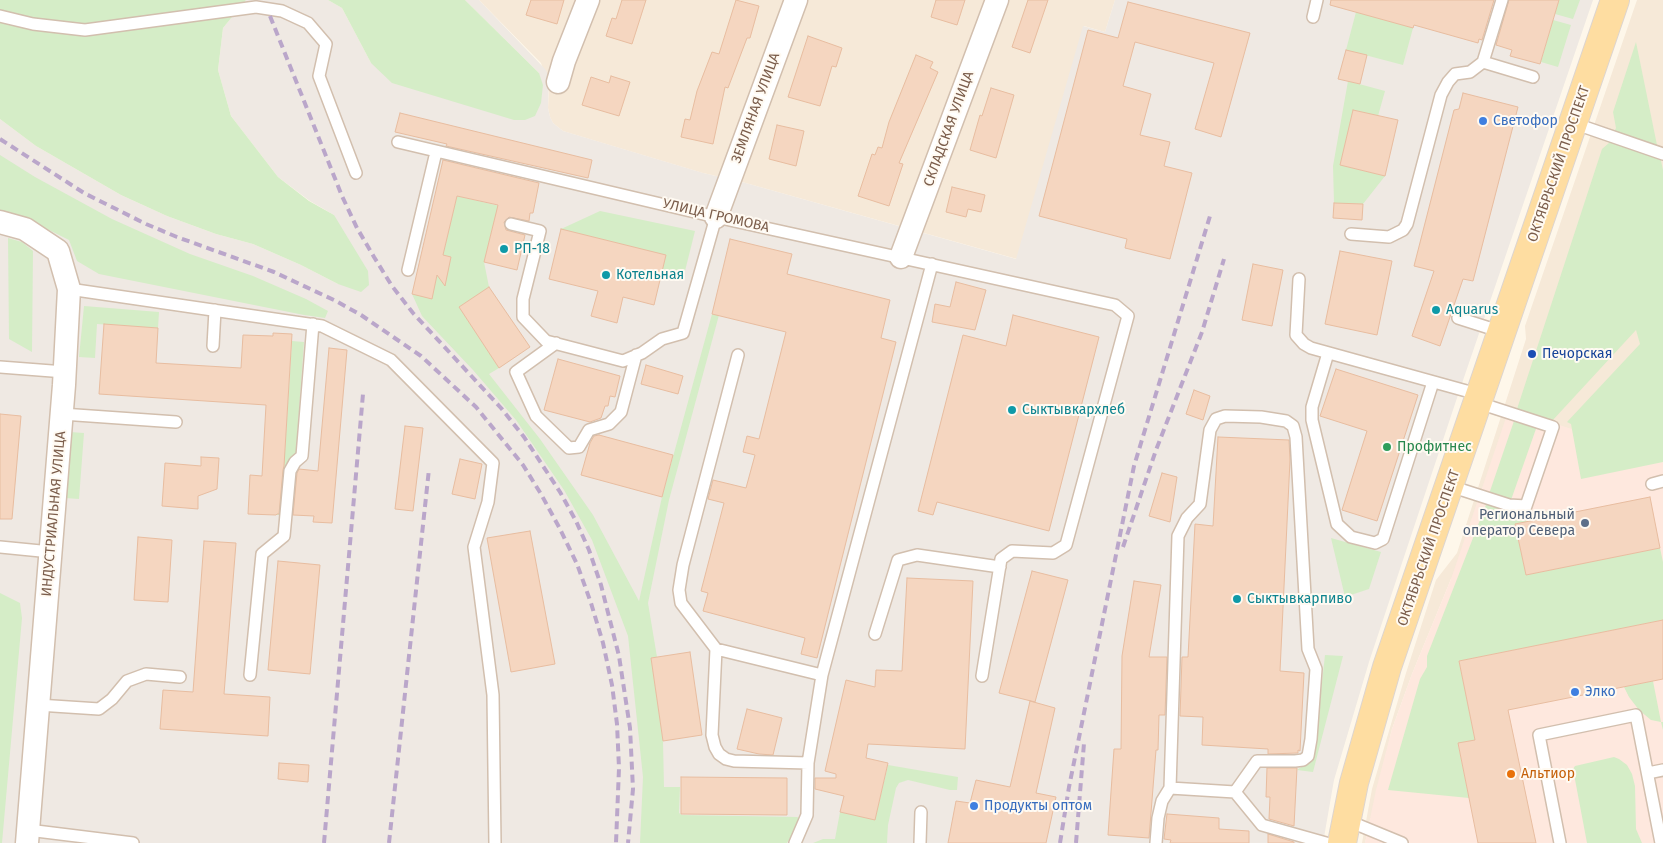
<!DOCTYPE html>
<html>
<head>
<meta charset="utf-8">
<style>
  body { margin:0 }
  canvas { display:block; background:#fef7ea }
</style>
</head>
<body>
<canvas width="1663" height="843"></canvas>
<script>
const c = document.querySelector('canvas').getContext('2d');
c.lineJoin = 'round';
function fillPath(path, color) { c.fillStyle = color; c.fill(path, 'evenodd'); }
const shape = rows => new Path2D(rows.map(r => 'M' + r).join(''));
function stroke(path, color, width, dash) { c.strokeStyle = color; c.lineWidth = width; c.lineCap = dash ? 'butt' : 'round'; c.setLineDash(dash || []); c.stroke(path); }
function write(font, color, halo, rows, align = 'center') {
  c.font = font + ' "Fira Sans",sans-serif'; c.lineWidth = 4; c.setLineDash([]); c.textBaseline = 'middle'; c.strokeStyle = halo; c.fillStyle = color; for (const [text, x, y, turn = 0] of rows) {
    c.save(); c.translate(x, y); c.rotate((+turn || 0) * Math.PI / 180); c.textAlign = isNaN(turn) ? turn : align; if (halo) c.strokeText(text, 0, 0); c.fillText(text, 0, 0); c.restore();
  }
}
const residential = shape([
  [479,0,1115,0,1105,32,1084,26,1017,259,742,182,703,173,563,131,553,123,550,117,548,108,549,87,541,63],
  [1637,0,1663,0,1663,458,1451,579,1412,674,1392,729,1365,843,1362,843,1372,789,1406,673,1436,580,1457,553,1526,339,1525,326]
]);
const commercial = shape([
  [1509,409,1663,458,1663,843,1365,843,1376,790,1392,729,1412,674,1451,579]
]);
const industrial = shape([
  [246,0,328,0,342,8,371,63,539,73,465,0,479,0,546,70,549,77,548,108,550,117,553,123,563,131,703,173,742,182,1016,259,1083,26,1105,32,1115,0,1593,0,1458,395,1369,662,1334,780,1323,843,0,843,0,119,36,146,121,195,167,216,216,234,253,244,301,265,338,284,334,215,310,201,278,177,231,116,218,70,223,28]
]);
const green = shape([
  [0,0,246,0,223,28,218,70,231,116,278,177,309,201,334,215,368,271,369,285,361,292,338,284,301,265,253,244,216,234,167,216,121,195,36,146,0,119],
  [328,0,465,0,539,73,543,85,541,103,535,116,525,120,514,120,392,83,371,63,342,8],
  [1559,0,1580,0,1573,19,1555,14],
  [1356,12,1413,28,1403,65,1346,50],
  [1553,20,1571,25,1558,67,1541,62],
  [1636,42,1658,150,1613,134,1616,128,1613,112],
  [1348,81,1385,91,1378,116,1353,110,1340,165,1385,176,1363,204,1334,203,1333,166],
  [1611,138,1660,156,1663,170,1663,462,1581,479,1571,424,1567,422,1640,344,1636,330,1552,421,1517,409,1602,149,1609,143],
  [0,155,35,177,112,219,190,254,253,276,306,299,328,311,325,318,304,315,99,274,77,261,69,240,41,226,0,211],
  [457,196,508,208,503,232,492,229,484,262,489,287,459,307,499,368,489,374,540,439,593,515,639,601,662,497,712,314,719,315,669,500,648,603,657,657,651,658,663,741,664,787,680,787,679,813,682,815,797,817,799,818,799,822,787,843,640,843,643,777,628,636,592,540,564,490,516,420,473,370,422,316,412,294,432,298,437,276,446,277,451,257,443,255],
  [600,211,695,231,684,275,662,270,666,255,561,229],
  [8,238,22,242,33,251,32,352,9,339],
  [84,306,159,312,158,328,97,324,95,358,79,357],
  [292,341,304,342,296,453,285,478,283,515,276,515,278,477,285,451],
  [1515,418,1537,426,1511,500,1489,494],
  [70,432,84,433,79,499,65,498],
  [1487,502,1522,513,1523,517,1549,511,1550,517,1515,524,1526,575,1660,548,1663,562,1663,620,1459,661,1475,740,1458,744,1469,798,1388,790,1420,679,1427,667,1427,656],
  [1331,538,1381,552,1369,589,1345,597],
  [0,593,20,603,22,618,2,843,0,843],
  [1325,655,1343,656,1313,772,1297,770,1304,765,1316,736],
  [1653,681,1661,722,1663,722,1663,730,1661,722,1651,720,1639,710,1629,697,1624,687],
  [1614,757,1619,759,1627,765,1632,774,1635,786,1636,829,1642,843,1587,843,1573,769,1575,766],
  [888,765,958,777,957,790,950,790,908,780,899,783,896,788,888,825,887,843,813,843,823,839,835,839,840,812,875,820]
]);
const building = shape([
  [531,0,564,0,557,24,526,15,531,0],
  [622,0,646,0,632,44,606,36,612,18,616,19,622,0],
  [736,0,759,6,750,38,747,38,728,88,725,87,713,144,681,137,685,119,690,120,697,91,712,52,719,54,736,0],
  [936,0,965,0,957,25,931,17,936,0],
  [1028,0,1048,0,1030,53,1012,47,1028,0],
  [1331,0,1494,0,1482,40,1479,39,1478,43,1414,25,1413,28,1330,5,1331,0],
  [1509,0,1559,0,1540,64,1510,56,1512,50,1496,45,1509,0],
  [1128,2,1250,33,1221,137,1195,129,1214,63,1135,42,1123,86,1151,94,1140,135,1170,142,1164,166,1192,173,1170,259,1125,248,1127,239,1039,216,1088,30,1118,38,1128,2],
  [808,36,842,48,836,67,832,66,820,106,788,97,808,36],
  [1346,50,1367,55,1360,84,1338,79,1346,50],
  [916,55,933,62,930,68,938,72,899,163,903,164,889,206,858,196,872,154,875,155,878,147,882,148,889,122,916,55],
  [611,76,630,82,619,116,582,105,591,77,609,83,611,76],
  [991,88,1014,95,996,158,970,150,980,115,982,116,991,88],
  [1463,93,1518,107,1473,281,1463,279,1440,346,1412,336,1434,271,1414,266,1454,110,1459,109,1463,93],
  [1353,110,1398,120,1385,176,1340,165,1353,110],
  [400,113,592,160,588,178,446,146,447,144,395,132,400,113],
  [777,125,804,131,796,166,769,159,777,125],
  [443,160,539,183,533,213,530,213,529,221,509,217,504,222,506,230,525,235,517,270,484,262,498,205,457,196,443,255,451,257,445,286,437,275,432,299,412,294,443,160],
  [952,187,985,195,981,212,968,209,966,217,946,212,952,187],
  [1334,203,1363,204,1362,220,1333,218,1334,203],
  [561,229,666,255,654,305,623,297,617,323,591,316,598,291,549,279,561,229],
  [730,239,792,254,787,274,890,300,881,338,896,342,817,658,801,654,805,638,703,611,708,593,701,591,724,503,708,499,713,480,746,488,755,455,743,452,747,436,759,439,786,332,712,314,730,239],
  [1340,251,1392,261,1377,335,1325,324,1340,251],
  [1253,264,1283,270,1272,326,1242,320,1253,264],
  [956,282,986,290,975,330,932,322,935,304,950,307,956,282],
  [489,287,530,347,499,368,459,307,489,287],
  [1013,315,1099,337,1049,531,937,502,933,515,918,511,963,335,1006,346,1013,315],
  [104,324,158,328,156,363,241,368,243,335,273,336,273,333,292,334,284,466,283,470,279,514,277,514,276,515,248,514,250,475,262,476,266,405,99,394,104,324],
  [329,348,347,350,332,523,313,522,314,516,293,515,297,473,299,469,318,471,329,348],
  [558,359,620,376,615,397,610,396,608,406,605,406,601,418,590,422,544,410,558,359],
  [646,365,683,376,678,394,641,384,646,365],
  [1336,369,1418,395,1377,521,1342,510,1367,431,1320,416,1336,369],
  [1194,390,1210,396,1203,420,1186,414,1194,390],
  [0,414,21,416,12,519,0,519,0,414],
  [405,426,423,428,413,511,395,509,405,426],
  [599,435,673,455,662,497,581,475,590,443,594,436,599,435],
  [1218,437,1289,440,1290,460,1280,671,1304,673,1300,751,1298,750,1298,753,1268,754,1268,749,1202,745,1203,717,1180,716,1182,657,1188,657,1195,524,1213,526,1218,437],
  [201,457,219,458,217,489,198,496,198,509,162,506,165,463,201,466,201,457],
  [460,459,482,464,475,499,452,494,460,459],
  [1162,473,1177,477,1170,522,1149,516,1162,473],
  [1650,497,1660,548,1526,575,1515,524,1650,497],
  [530,531,555,664,511,672,487,538,530,531],
  [138,537,172,540,168,602,134,600,138,537],
  [204,541,236,543,224,694,270,697,268,736,160,729,163,690,193,692,204,541],
  [278,561,320,565,310,674,268,670,278,561],
  [1032,571,1068,580,1035,702,999,693,1032,571],
  [907,578,973,581,965,749,868,744,866,758,888,763,875,820,840,812,844,796,815,789,815,778,836,778,836,774,825,771,846,680,875,687,876,670,902,671,907,578],
  [1134,581,1161,585,1149,657,1167,657,1165,715,1159,715,1158,750,1156,750,1149,838,1108,835,1114,749,1121,749,1122,656,1134,581],
  [1663,620,1663,679,1508,710,1536,843,1478,843,1458,743,1475,740,1459,661,1663,620],
  [690,652,702,735,663,741,651,658,690,652],
  [1030,701,1055,708,1036,793,1056,797,1046,843,948,843,956,801,970,803,976,780,1010,787,1030,701],
  [747,709,782,718,773,755,759,754,737,749,747,709],
  [279,763,309,765,308,782,278,779,279,763],
  [1267,768,1297,768,1294,826,1269,819,1270,797,1266,797,1267,768],
  [681,777,787,778,787,815,681,814,681,777],
  [1167,814,1219,818,1219,829,1249,831,1249,843,1170,843,1171,840,1164,839,1167,814],
  [1268,834,1294,842,1294,843,1268,843,1268,834]
]);
const service = shape([
  [0,16,33,24,85,30,256,7,282,11,308,23,326,44,319,76,356,173],
  [1313,17,1317,0],
  [1483,62,1533,77],
  [1573,123,1663,154],
  [398,142,716,217,1115,305,1128,316,1066,545,1053,553,1012,551,1001,559,982,676],
  [511,224,540,231,523,299,523,317,546,341,623,361,642,353,662,339,683,333,716,217],
  [1351,234,1389,237,1403,230,1407,224,1441,95,1448,82,1455,74,1470,72,1483,62,1502,0],
  [408,270,436,152],
  [1299,279,1296,335,1304,344,1311,348,1481,395],
  [69,289,322,326,391,360,493,463,488,502,474,547,493,695,495,843],
  [1458,318,1502,332],
  [556,343,516,372,536,416,569,448,579,447,589,430,609,424,621,412,636,355],
  [213,346,215,310],
  [1328,353,1312,407,1312,420,1337,524,1351,537,1375,543,1383,539,1433,382],
  [738,355,683,565,679,590,681,603,716,649,822,675,932,264],
  [0,367,65,372],
  [62,414,176,422],
  [1652,484,1663,481],
  [1450,486,1509,505,1526,506,1553,427,1479,403],
  [0,547,51,552],
  [875,634,898,560,917,555,1000,567],
  [716,649,712,735,715,747,719,754,726,759,734,761,808,763],
  [250,675,262,554,284,536,290,471,295,462,302,456,313,324],
  [38,705,99,709,112,699,127,681,146,674,180,677],
  [1648,773,1663,770],
  [1235,792,1257,761,1295,761,1303,760,1308,756,1311,739,1316,669,1308,649,1296,437,1293,426,1286,421,1261,417,1225,416,1216,419,1210,430,1200,504,1187,518,1178,536,1170,788,1235,792,1262,825,1326,843],
  [1346,820,1402,843],
  [28,830,133,843],
  [795,843,807,815,808,763,822,675],
  [920,843,921,812],
  [1156,843,1158,818,1162,801,1170,788],
  [1560,843,1539,735,1636,715,1661,843]
]);
const minor = shape([
  [558,82,564,61,588,0],
  [716,217,796,0],
  [0,222,25,229,58,251,69,289,64,385,27,843],
  [901,257,997,0]
]);
const primary = shape([
  [1342,843,1354,783,1387,667,1615,0]
]);
const rail = shape([
  [270,16,342,196,357,228,374,257,392,286,413,313,501,408,524,437,560,492,576,521,589,550,601,585,619,656,630,728,633,789,628,843],
  [0,139,84,193,146,224,177,237,274,272,334,300,361,315,421,356,476,407,523,465,541,494,559,527,577,564,591,603,603,643,612,685,617,724,619,768,616,843],
  [1123,547,1156,450,1202,332,1224,259],
  [324,843,363,394],
  [389,843,429,469],
  [1060,843,1069,787,1134,466,1210,216],
  [1076,843,1084,743]
]);
const markers = [
  [1483,121,5,"#3f7fe0"],
  [504,249,5,"#0f9aa8"],
  [606,275,5,"#0f9aa8"],
  [1436,310,5,"#0f9aa8"],
  [1532,354,5,"#1a4fb4"],
  [1012,410,5,"#0f9aa8"],
  [1387,447,5,"#2e9e5b"],
  [1585,523,5,"#5c6f8a"],
  [1237,599,5,"#0f9aa8"],
  [1575,692,5,"#3f7fe0"],
  [1511,774,5,"#e8710a"],
  [974,806,5,"#3f7fe0"]
];
const streetNames = [
  ["ЗЕМЛЯНАЯ УЛИЦА",756,108,-70],
  ["СКЛАДСКАЯ УЛИЦА",949,129,-70],
  ["ОКТЯБРЬСКИЙ ПРОСПЕКТ",1559,164,-71],
  ["УЛИЦА ГРОМОВА",716,216,13],
  ["ИНДУСТРИАЛЬНАЯ УЛИЦА",54,514,-85],
  ["ОКТЯБРЬСКИЙ ПРОСПЕКТ",1429,548,-71]
];
const shopNames = [
  ["Светофор",1493,121],
  ["Элко",1585,692],
  ["Продукты оптом",984,806]
];
const cultureNames = [
  ["РП-18",514,249],
  ["Котельная",616,275],
  ["Aquarus",1446,310],
  ["Сыктывкархлеб",1022,410],
  ["Сыктывкарпиво",1247,599]
];
const transitNames = [
  ["Печорская",1542,354]
];
const leisureNames = [
  ["Профитнес",1397,447]
];
const serviceNames = [
  ["Региональный",1575,515],
  ["оператор Севера",1575,531]
];
const foodNames = [
  ["Альтиор",1521,774]
];
fillPath(residential, '#f6e9d8');
fillPath(commercial, '#fee8de');
fillPath(industrial, '#efe9e3');
fillPath(green, '#d5edc7');
fillPath(building, '#f5d6c0');
stroke(building, '#e8bda0', 1);
stroke(service, '#d2bfae', 14);
stroke(minor, '#d2bfae', 25);
stroke(primary, '#ddd5d0', 30);
stroke(service, '#fff', 11);
stroke(minor, '#fff', 22);
stroke(primary, '#fedda1', 28);
stroke(rail, '#baa6ca', 4, [8, 5]);
for (const [x, y, r, color] of markers) { const dot = new Path2D(); dot.arc(x, y, r, 0, 2 * Math.PI); c.fillStyle = color; c.fill(dot); stroke(dot, '#fffaf2', 2); }
write('14px', '#7b5d4b', '#fffaf2', streetNames);
write('14px', '#366cbe', '#fffaf2', shopNames, 'left');
write('14px', '#0d838f', '#fffaf2', cultureNames, 'left');
write('14px', '#164399', '#fffaf2', transitNames, 'left');
write('14px', '#27864d', '#fffaf2', leisureNames, 'left');
write('14px', '#4e5e75', '#fffaf2', serviceNames, 'right');
write('14px', '#c56008', '#fffaf2', foodNames, 'left');
</script>
</body>
</html>
